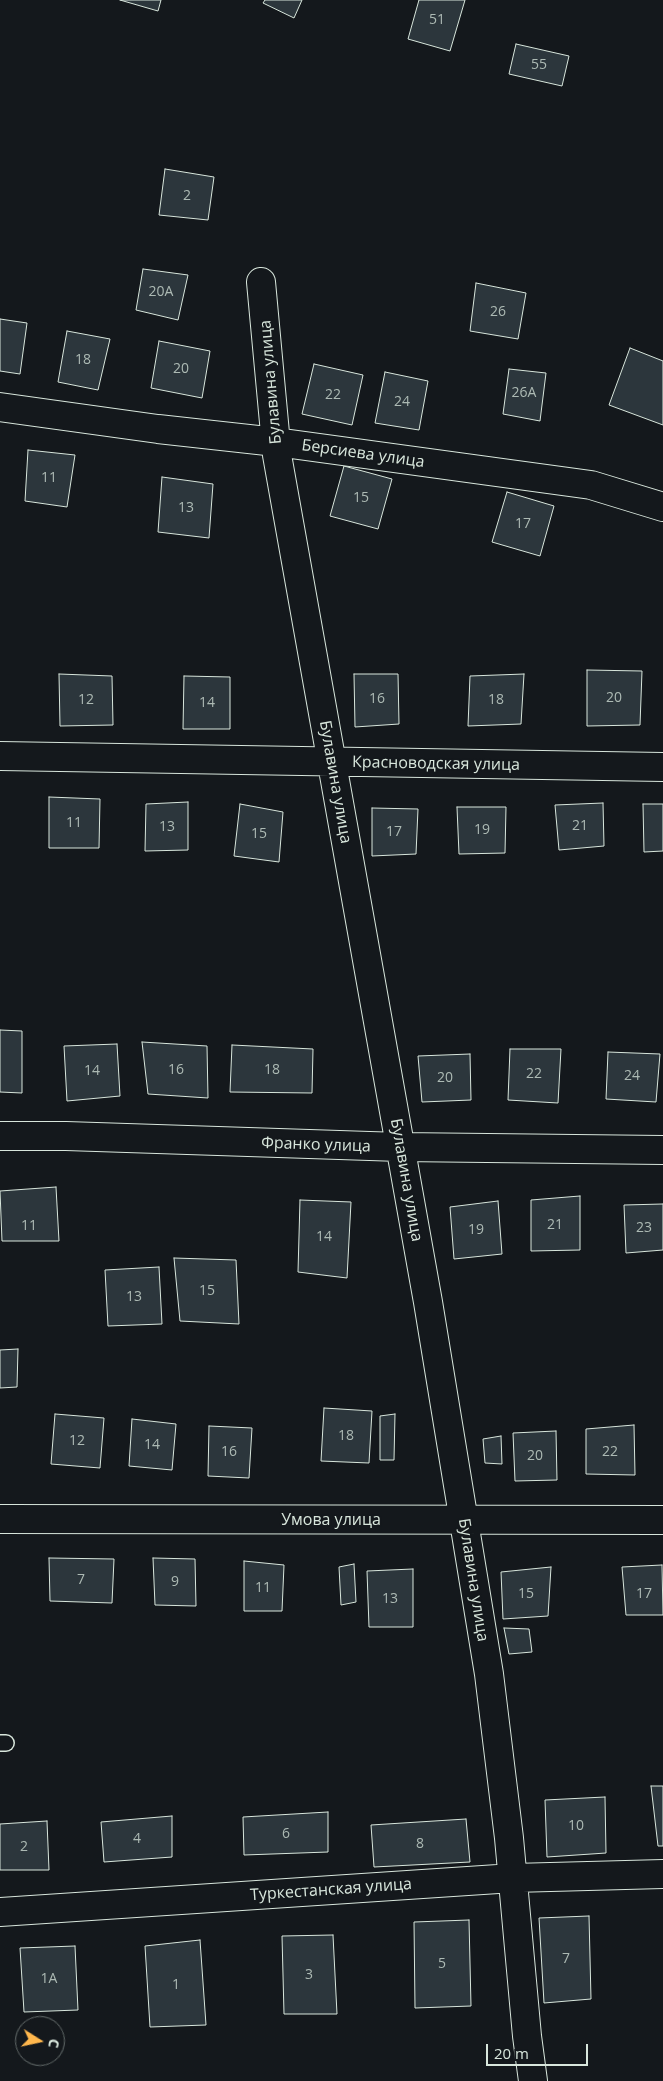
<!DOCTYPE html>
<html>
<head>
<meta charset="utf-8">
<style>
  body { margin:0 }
  #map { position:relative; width:663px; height:2081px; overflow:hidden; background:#14181c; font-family:"Open Sans",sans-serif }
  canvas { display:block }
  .north { position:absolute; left:15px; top:2016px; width:50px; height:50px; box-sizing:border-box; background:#14181c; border:1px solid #626a69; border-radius:50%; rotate:100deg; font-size:14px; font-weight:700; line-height:20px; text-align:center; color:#d8e6dc }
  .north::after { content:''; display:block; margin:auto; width:18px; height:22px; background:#ffb74d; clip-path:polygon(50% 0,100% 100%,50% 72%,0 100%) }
  .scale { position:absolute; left:486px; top:2044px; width:102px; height:22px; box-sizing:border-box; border:2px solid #d8e6dc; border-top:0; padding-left:6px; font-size:15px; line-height:18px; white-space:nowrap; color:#d8e6dc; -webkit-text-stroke:4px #14181c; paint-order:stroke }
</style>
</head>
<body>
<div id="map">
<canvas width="663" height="2081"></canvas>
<div class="north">С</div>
<div class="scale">20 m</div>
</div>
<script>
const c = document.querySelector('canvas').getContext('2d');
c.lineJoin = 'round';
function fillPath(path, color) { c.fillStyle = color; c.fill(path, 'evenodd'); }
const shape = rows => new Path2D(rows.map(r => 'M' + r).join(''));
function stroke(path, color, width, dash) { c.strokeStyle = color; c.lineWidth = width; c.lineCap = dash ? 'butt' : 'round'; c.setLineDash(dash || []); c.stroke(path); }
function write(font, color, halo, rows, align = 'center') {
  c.font = font + ' "Open Sans",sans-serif'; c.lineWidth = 4; c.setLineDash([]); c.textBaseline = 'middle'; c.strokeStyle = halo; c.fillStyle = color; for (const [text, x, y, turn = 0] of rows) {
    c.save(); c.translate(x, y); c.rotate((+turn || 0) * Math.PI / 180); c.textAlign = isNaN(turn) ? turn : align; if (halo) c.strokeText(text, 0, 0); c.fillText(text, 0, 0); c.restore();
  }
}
const building = shape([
  [120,0,161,0,158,11,120,0],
  [265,0,302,0,294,18,263,3,265,0],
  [419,0,465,0,450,51,408,39,419,0],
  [516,44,569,56,562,86,509,74,516,44],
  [165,169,214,177,208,220,159,215,165,169],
  [143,269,188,275,178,320,136,310,143,269],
  [476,283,526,293,518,339,470,331,476,283],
  [0,319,27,323,20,374,0,371,0,319],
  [67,331,110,339,98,390,58,382,67,331],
  [159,341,210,351,202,398,151,388,159,341],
  [630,348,663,361,663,425,609,405,630,348],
  [314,364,363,375,352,425,302,414,314,364],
  [509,369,546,373,540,421,503,414,509,369],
  [385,372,428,381,419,430,375,423,385,372],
  [28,450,75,455,67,507,25,501,28,450],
  [344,466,392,479,378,529,330,516,344,466],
  [162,477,213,484,209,538,158,532,162,477],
  [507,492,554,506,540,556,492,542,507,492],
  [587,670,642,671,640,725,587,726,587,670],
  [59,674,112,676,113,725,60,726,59,674],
  [354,674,398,674,399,724,355,727,354,674],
  [524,674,521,724,468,726,470,676,524,674],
  [184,676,230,677,230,729,183,729,184,676],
  [49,797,100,799,99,848,49,848,49,797],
  [188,802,188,850,145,851,146,804,188,802],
  [603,803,604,846,559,850,555,805,603,803],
  [240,804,283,812,279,862,234,856,240,804],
  [643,804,663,804,663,851,644,852,643,804],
  [457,807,506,807,505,853,459,854,457,807],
  [372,808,418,809,416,854,372,856,372,808],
  [0,1030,22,1031,22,1093,0,1092,0,1030],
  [142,1042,207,1046,208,1098,148,1094,142,1042],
  [117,1044,120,1096,67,1101,64,1046,117,1044],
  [232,1045,313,1049,312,1093,230,1092,232,1045],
  [510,1049,561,1049,558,1103,508,1100,510,1049],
  [608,1052,660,1054,656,1102,606,1099,608,1052],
  [470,1054,471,1100,422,1102,418,1056,470,1054],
  [56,1187,59,1241,2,1241,0,1191,56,1187],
  [580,1196,580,1250,531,1251,531,1200,580,1196],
  [300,1200,351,1202,347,1278,298,1272,300,1200],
  [498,1201,502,1254,454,1259,450,1207,498,1201],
  [663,1204,663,1250,626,1253,624,1205,663,1204],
  [174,1258,236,1260,239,1324,180,1321,174,1258],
  [159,1267,162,1324,108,1326,105,1270,159,1267],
  [18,1349,17,1387,0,1388,0,1350,18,1349],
  [324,1408,372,1411,369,1463,321,1461,324,1408],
  [55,1414,104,1418,100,1468,51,1464,55,1414],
  [395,1414,394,1460,380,1460,380,1416,395,1414],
  [132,1419,176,1424,172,1470,129,1466,132,1419],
  [634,1425,635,1475,586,1474,586,1429,634,1425],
  [209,1426,252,1428,249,1478,208,1476,209,1426],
  [556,1431,557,1480,515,1481,513,1433,556,1431],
  [501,1436,502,1464,485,1463,483,1439,501,1436],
  [49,1558,114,1559,112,1603,50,1601,49,1558],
  [153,1558,195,1559,196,1606,155,1605,153,1558],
  [244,1561,284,1565,282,1611,244,1611,244,1561],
  [354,1564,356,1602,341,1605,339,1567,354,1564],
  [662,1565,663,1615,626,1615,622,1567,662,1565],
  [551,1567,548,1616,503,1619,501,1572,551,1567],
  [413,1569,413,1627,369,1627,367,1571,413,1569],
  [504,1628,529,1629,532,1652,509,1654,504,1628],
  [651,1786,663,1786,663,1846,658,1846,651,1786],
  [605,1797,606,1853,547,1857,545,1800,605,1797],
  [328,1812,328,1852,244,1855,243,1817,328,1812],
  [172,1816,172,1857,104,1862,101,1822,172,1816],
  [466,1819,470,1862,374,1867,371,1825,466,1819],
  [47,1821,49,1870,0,1870,0,1824,47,1821],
  [589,1916,591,1999,544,2003,539,1918,589,1916],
  [469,1920,471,2006,415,2008,414,1922,469,1920],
  [333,1935,337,2014,284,2014,282,1936,333,1935],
  [200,1940,206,2025,150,2027,145,1946,200,1940],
  [75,1946,78,2010,24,2012,20,1948,75,1946]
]);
const lane = shape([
  [0,1743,6,1743]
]);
const street = shape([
  [261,282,277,455,428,1302,489,1674,509,1838,527,2036,533,2081],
  [0,407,158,429,276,442,591,485,663,507],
  [0,756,663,767],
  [0,1136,66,1136,400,1147,663,1150],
  [0,1519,663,1520],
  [0,1912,513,1878,663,1874]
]);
const numberNames = [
  ["51",437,20],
  ["55",539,65],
  ["2",187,196],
  ["20А",161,292],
  ["26",498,312],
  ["18",83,360],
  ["20",181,369],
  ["26А",524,393],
  ["22",333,395],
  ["24",402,402],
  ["11",49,478],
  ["15",361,498],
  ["13",186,508],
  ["17",523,524],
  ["20",614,698],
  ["16",377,699],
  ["12",86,700],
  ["18",496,700],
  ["14",207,703],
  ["11",74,823],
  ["21",580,826],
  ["13",167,827],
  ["19",482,830],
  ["17",394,832],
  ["15",259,834],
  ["16",176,1070],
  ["18",272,1070],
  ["14",92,1071],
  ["22",534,1074],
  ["24",632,1076],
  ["20",445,1078],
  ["21",555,1225],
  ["11",29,1226],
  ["23",644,1228],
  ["19",476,1230],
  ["14",324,1237],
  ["15",207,1291],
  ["13",134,1297],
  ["18",346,1436],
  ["12",77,1441],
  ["14",152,1445],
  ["16",229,1452],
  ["22",610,1452],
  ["20",535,1456],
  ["7",81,1580],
  ["9",175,1582],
  ["11",263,1588],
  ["15",526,1594],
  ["17",644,1594],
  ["13",390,1599],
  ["10",576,1826],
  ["6",286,1834],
  ["4",137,1839],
  ["8",420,1844],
  ["2",24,1847],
  ["7",566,1959],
  ["5",442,1964],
  ["3",309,1975],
  ["1А",49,1979],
  ["1",176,1985]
];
const streetNames = [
  ["Булавина улица",271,382,-95],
  ["Берсиева улица",363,454,8],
  ["Красноводская улица",436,764,1],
  ["Булавина улица",335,782,80],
  ["Франко улица",316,1145,2],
  ["Булавина улица",406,1180,80],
  ["Умова улица",331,1520],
  ["Булавина улица",473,1580,81],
  ["Туркестанская улица",331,1890,-4]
];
fillPath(building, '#2c363c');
stroke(building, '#d8e6dc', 1);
stroke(lane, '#d8e6dc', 18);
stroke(street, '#d8e6dc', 30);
stroke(lane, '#14181c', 15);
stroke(street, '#14181c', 28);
write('14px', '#adbab4', null, numberNames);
write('16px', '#d8e6dc', '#14181c', streetNames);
</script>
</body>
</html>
